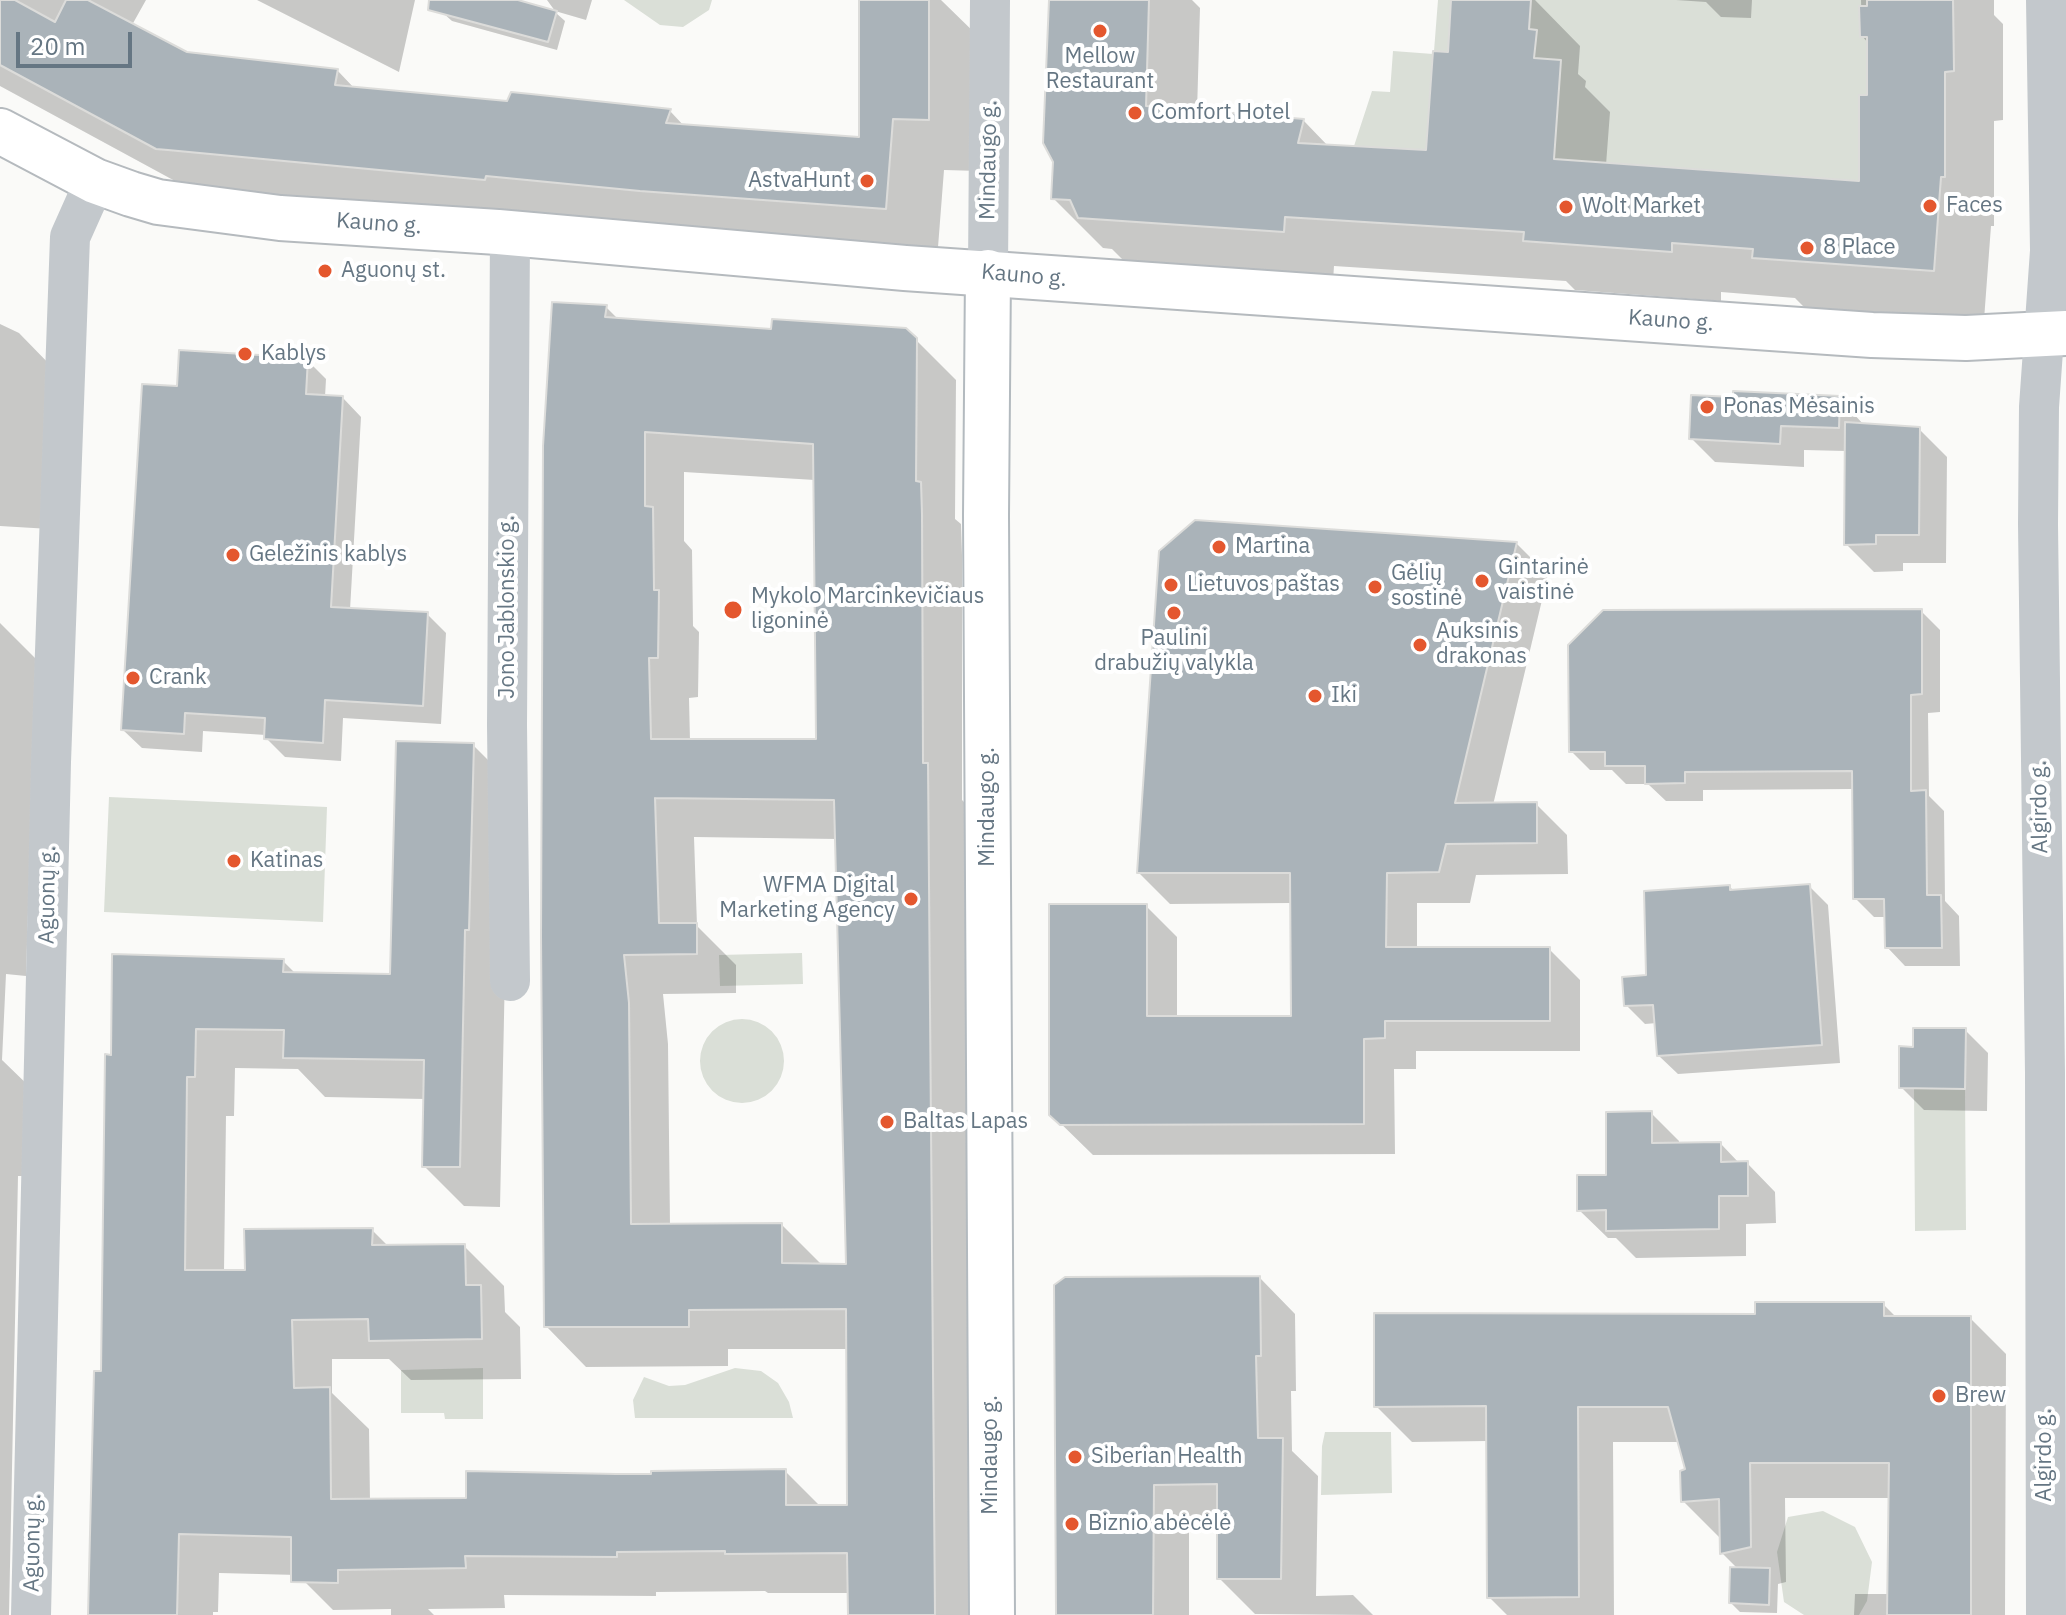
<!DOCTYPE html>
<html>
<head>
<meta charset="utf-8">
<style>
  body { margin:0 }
  #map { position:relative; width:2066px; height:1615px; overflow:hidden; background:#fafaf8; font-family:"IBM Plex Sans",sans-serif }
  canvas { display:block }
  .scale { position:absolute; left:16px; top:32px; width:116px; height:36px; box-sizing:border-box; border:4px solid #657683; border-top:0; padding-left:10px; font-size:24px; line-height:28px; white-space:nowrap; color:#657683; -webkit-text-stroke:6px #fff; paint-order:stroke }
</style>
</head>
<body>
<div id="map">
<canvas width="2066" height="1615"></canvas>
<div class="scale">20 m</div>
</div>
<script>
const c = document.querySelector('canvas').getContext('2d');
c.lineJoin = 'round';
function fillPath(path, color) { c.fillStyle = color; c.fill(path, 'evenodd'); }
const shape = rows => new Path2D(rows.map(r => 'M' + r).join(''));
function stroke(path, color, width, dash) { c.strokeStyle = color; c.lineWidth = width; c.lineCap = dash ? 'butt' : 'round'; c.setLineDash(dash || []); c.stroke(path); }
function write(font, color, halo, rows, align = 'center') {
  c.font = font + ' "IBM Plex Sans",sans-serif'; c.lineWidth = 8; c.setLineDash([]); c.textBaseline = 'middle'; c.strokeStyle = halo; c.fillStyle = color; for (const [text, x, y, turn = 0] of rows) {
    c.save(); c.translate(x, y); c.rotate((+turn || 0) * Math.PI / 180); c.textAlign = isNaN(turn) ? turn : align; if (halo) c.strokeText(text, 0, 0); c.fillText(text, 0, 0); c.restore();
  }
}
const green = shape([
  [624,0,712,0,709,10,683,27,660,25],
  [1438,0,1451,0,1448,52,1434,51],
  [1531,0,1867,0,1867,6,1859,7,1860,37,1867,37,1867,182,1506,156,1558,108,1561,60,1534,58,1537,30,1529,29],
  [1393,51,1433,54,1427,150,1354,146,1372,91,1390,92],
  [109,797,327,807,323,922,104,912],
  [802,953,803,984,720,986,719,955],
  '700 1061a42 42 0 1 1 84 0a42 42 0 1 1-84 0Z',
  [1914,1089,1965,1089,1966,1230,1915,1231],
  [483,1368,483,1419,445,1419,444,1413,401,1413,401,1370],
  [735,1368,761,1371,778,1383,789,1402,793,1418,635,1418,633,1400,644,1377,669,1386,685,1385],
  [1325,1432,1391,1432,1392,1493,1321,1495,1322,1446],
  [1823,1511,1855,1527,1872,1562,1867,1601,1859,1615,1804,1615,1784,1602,1777,1552,1788,1517]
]);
const shadow = shape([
  [0,0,146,0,132,25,186,54,337,70,355,89,508,104,670,111,685,127,861,139,861,0,941,0,980,38,980,171,944,170,937,260,210,200,0,86],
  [257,0,415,0,399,72],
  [446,0,510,0,556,13,565,21,557,50,452,21,443,13],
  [547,0,592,0,586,20,555,11],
  [1051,0,1192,0,1200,8,1197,112,1304,121,1329,147,1428,153,1449,54,1453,0,1535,0,1580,46,1578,74,1586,81,1585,87,1610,112,1606,165,1861,183,1869,97,1869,44,1862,36,1861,0,1994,0,1994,15,2003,24,2003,120,1994,121,1994,226,1991,226,1984,320,1804,307,1795,298,1721,292,1721,301,1575,290,1566,281,1334,266,1333,281,1130,267,1112,249,1103,248,1053,198,1055,161],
  [1676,0,1752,0,1751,18,1721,17,1706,2],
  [606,307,619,320,772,331,906,330,956,380,955,519,961,524,962,555,962,800,967,805,974,1615,850,1615,849,1593,768,1593,765,1591,656,1592,656,1596,504,1595,505,1608,428,1609,434,1615,391,1615,391,1609,333,1610,298,1575,219,1573,218,1612,213,1612,213,1615,90,1615,103,1373,113,1057,283,961,297,975,392,976,473,745,514,786,505,970,500,1207,464,1206,424,1166,425,1099,325,1097,298,1069,235,1068,234,1116,226,1116,224,1272,247,1272,372,1230,388,1246,464,1246,504,1286,505,1312,520,1327,521,1379,411,1380,389,1359,332,1359,332,1393,369,1429,370,1501,468,1500,616,1476,785,1471,821,1507,849,1507,848,1349,728,1349,728,1366,586,1367,546,1326,543,936],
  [684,472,815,480,818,741,690,741,689,698,698,697,699,632,693,626,692,550,684,541],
  [694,837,837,839,848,1266,822,1265,782,1225,670,1226,668,1044,663,994,736,993,736,965,697,926],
  [0,324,19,333,56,371,50,529,0,526],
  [307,360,326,379,325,397,343,398,361,417,350,610,427,614,446,633,441,724,343,718,341,761,285,757,266,738,266,735,203,731,202,752,142,748,123,730,179,388],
  [1839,398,1864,425,1919,429,1947,457,1946,563,1903,563,1903,571,1874,572,1846,544,1846,451,1804,450,1804,467,1715,462,1691,438],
  [1196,522,1517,544,1548,575,1493,805,1536,804,1567,835,1568,874,1476,875,1470,903,1417,903,1417,949,1549,949,1580,980,1580,1051,1416,1051,1416,1069,1394,1069,1395,1154,1093,1155,1051,1114,1146,906,1177,937,1177,1018,1293,1018,1292,903,1170,904,1139,873],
  [1921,611,1940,630,1940,712,1928,713,1929,796,1944,811,1945,901,1959,916,1960,966,1905,966,1887,947,1886,917,1874,917,1855,898,1854,789,1703,790,1703,801,1666,801,1648,784,1626,784,1612,770,1590,770,1571,751],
  [0,623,36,659,26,976,6,974,2,1060,32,1089,30,1176,18,1176,9,1615,0,1615],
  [1809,886,1828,905,1840,1063,1678,1074,1659,1056,1657,1023,1645,1024,1626,1005,1730,887,1734,891],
  [1965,1030,1988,1053,1987,1111,1924,1110,1901,1087,1915,1049],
  [1651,1113,1679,1141,1679,1145,1721,1144,1740,1164,1747,1163,1775,1192,1776,1223,1746,1224,1746,1256,1636,1258,1616,1238,1608,1238,1579,1210,1608,1177],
  [1260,1278,1295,1314,1296,1391,1291,1391,1292,1451,1318,1476,1316,1596,1353,1595,1373,1615,1255,1614,1219,1578,1219,1520,1189,1520,1189,1615,1058,1615],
  [1883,1304,1897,1318,1970,1318,2006,1354,2005,1615,1854,1615,1855,1594,1889,1594,1890,1498,1785,1498,1786,1582,1778,1584,1777,1613,1740,1612,1731,1603,1738,1569,1722,1553,1722,1536,1719,1537,1683,1501,1687,1470,1679,1442,1613,1442,1614,1615,1507,1615,1489,1597,1488,1441,1412,1442,1376,1406,1757,1316]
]);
const building = shape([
  [0,0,15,0,55,22,66,0,88,0,187,52,338,69,335,85,507,101,511,92,531,94,671,109,666,123,859,137,859,0,929,0,929,120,893,119,886,209,640,191,486,176,485,180,168,150,156,149,0,65,0,0],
  [429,0,518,0,557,11,548,42,428,10,429,0],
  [1049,0,1149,0,1146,106,1304,119,1298,143,1426,150,1433,51,1448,52,1451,0,1531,0,1529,29,1537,30,1534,58,1561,60,1554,159,1859,181,1859,95,1867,95,1867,37,1860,37,1859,6,1867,6,1867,0,1953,0,1954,71,1945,72,1945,177,1941,177,1934,271,1752,258,1753,249,1672,243,1672,252,1523,241,1524,232,1285,217,1284,232,1078,218,1070,200,1051,199,1053,162,1043,143,1049,0],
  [552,302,607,305,605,317,771,329,772,319,906,328,917,338,916,481,921,482,922,514,923,763,928,763,935,1615,848,1615,847,1553,725,1554,725,1551,617,1552,617,1557,465,1556,466,1568,338,1570,338,1583,291,1582,291,1537,179,1534,177,1615,88,1615,94,1371,101,1371,105,1054,111,1055,112,954,284,959,283,972,390,974,396,741,474,743,469,930,465,930,460,1167,422,1167,424,1060,283,1058,284,1030,196,1029,195,1077,187,1077,185,1270,245,1270,244,1229,373,1228,372,1245,465,1244,466,1285,481,1285,482,1339,369,1341,368,1319,292,1320,294,1388,330,1387,331,1499,466,1498,466,1471,616,1474,651,1474,651,1471,786,1469,786,1505,847,1505,846,1309,689,1310,689,1327,544,1327,541,936,543,446,552,302],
  [645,432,813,444,816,739,651,739,649,658,658,658,659,590,654,590,653,507,645,506,645,432],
  [655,798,834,800,846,1264,782,1263,782,1223,631,1224,629,1003,624,955,697,954,697,923,659,923,655,798],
  [179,350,308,358,306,394,343,396,331,607,428,612,423,706,325,700,323,743,264,739,265,718,185,713,184,734,121,730,142,384,177,386,179,350],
  [1733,391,1840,396,1839,428,1781,426,1780,444,1689,439,1691,395,1733,397,1733,391],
  [1845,422,1920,427,1919,535,1876,535,1876,544,1844,545,1845,422],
  [1195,520,1517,542,1455,803,1537,802,1537,843,1446,844,1439,872,1387,873,1386,947,1550,947,1550,1021,1385,1021,1385,1038,1364,1039,1364,1124,1060,1125,1049,1115,1049,904,1147,904,1147,1016,1291,1016,1290,873,1137,873,1159,551,1195,520],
  [1922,609,1922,694,1911,695,1911,791,1926,790,1927,895,1941,895,1942,948,1885,948,1884,899,1853,899,1852,771,1685,772,1685,783,1645,784,1645,766,1605,766,1605,752,1569,752,1568,645,1603,610,1922,609],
  [1810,884,1822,1045,1657,1056,1653,1005,1624,1006,1622,977,1646,975,1644,891,1730,885,1730,890,1810,884],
  [1913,1028,1966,1028,1965,1089,1899,1088,1899,1046,1913,1047,1913,1028],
  [1652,1111,1652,1143,1721,1142,1721,1162,1748,1161,1748,1196,1719,1196,1719,1229,1606,1231,1606,1210,1577,1211,1577,1175,1606,1175,1606,1112,1652,1111],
  [1260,1276,1261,1356,1256,1356,1258,1438,1283,1438,1281,1579,1217,1579,1217,1484,1154,1485,1153,1615,1056,1615,1054,1285,1065,1277,1260,1276],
  [1755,1302,1884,1302,1884,1316,1971,1316,1971,1615,1887,1615,1889,1463,1750,1463,1751,1547,1720,1554,1719,1499,1681,1502,1680,1471,1685,1469,1668,1407,1578,1407,1579,1597,1487,1598,1486,1406,1374,1407,1374,1313,1755,1314,1755,1302],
  [1730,1567,1770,1568,1769,1605,1729,1603,1730,1567]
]);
const minor = shape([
  [2046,0,2050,251,2039,407,2038,524,2045,1073,2046,1615],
  [988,272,990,0],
  [510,981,507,725,510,233],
  [31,1615,51,762,70,237,95,181]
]);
const secondary = shape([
  [988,272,986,515,992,1615]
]);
const primary = shape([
  [0,131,95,181,131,194,158,202,280,218,498,232,905,268,1872,335,1966,338,2066,333]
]);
const markers = [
  [1100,31,8,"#e4572e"],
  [1135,113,8,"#e4572e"],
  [867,181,8,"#e4572e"],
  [1930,206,8,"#e4572e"],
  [1566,207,8,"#e4572e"],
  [1807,248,8,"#e4572e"],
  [325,271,8,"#e4572e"],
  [245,354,8,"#e4572e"],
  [1707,407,8,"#e4572e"],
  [1219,547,8,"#e4572e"],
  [233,555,8,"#e4572e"],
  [1482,581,8,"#e4572e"],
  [1171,585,8,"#e4572e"],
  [1375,587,8,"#e4572e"],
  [733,610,10,"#e4572e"],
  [1174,613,8,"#e4572e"],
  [1420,645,8,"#e4572e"],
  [133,678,8,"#e4572e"],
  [1315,696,8,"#e4572e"],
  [234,861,8,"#e4572e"],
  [911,899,8,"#e4572e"],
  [887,1122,8,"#e4572e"],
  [1939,1396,8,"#e4572e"],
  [1075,1457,8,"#e4572e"],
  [1072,1524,8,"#e4572e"]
];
const poiNames = [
  ["Mellow",1100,57,"center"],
  ["Restaurant",1100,82,"center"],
  ["Comfort Hotel",1151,113],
  ["AstvaHunt",851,181,"right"],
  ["Faces",1946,206],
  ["Wolt Market",1582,207],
  ["8 Place",1823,248],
  ["Aguonų st.",341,271],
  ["Kablys",261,354],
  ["Ponas Mėsainis",1723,407],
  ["Martina",1235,547],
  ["Geležinis kablys",249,555],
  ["Gintarinė",1498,568],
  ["vaistinė",1498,593],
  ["Gėlių",1391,574],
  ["sostinė",1391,599],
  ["Lietuvos paštas",1187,585],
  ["Mykolo Marcinkevičiaus",751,597],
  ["ligoninė",751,622],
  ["Auksinis",1436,632],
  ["drakonas",1436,657],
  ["Paulini",1174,639,"center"],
  ["drabužių valykla",1174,664,"center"],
  ["Crank",149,678],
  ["Iki",1331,696],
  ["Katinas",250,861],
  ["WFMA Digital",895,886,"right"],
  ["Marketing Agency",895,911,"right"],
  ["Baltas Lapas",903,1122],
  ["Brew",1955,1396],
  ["Siberian Health",1091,1457],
  ["Biznio abėcėlė",1088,1524]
];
const streetNames = [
  ["Mindaugo g.",989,160,-89],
  ["Kauno g.",379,224,4],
  ["Kauno g.",1024,276,5],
  ["Kauno g.",1671,321,4],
  ["Jono Jablonskio g.",508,607,-90],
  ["Mindaugo g.",988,807,-90],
  ["Algirdo g.",2040,807,-91],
  ["Aguonų g.",48,895,-89],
  ["Mindaugo g.",991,1455,-90],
  ["Algirdo g.",2045,1455,-90],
  ["Aguonų g.",33,1543,-89]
];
fillPath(green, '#dadfd7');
fillPath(shadow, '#0003');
fillPath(building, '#aab3b9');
stroke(building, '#dcdcda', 2);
stroke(secondary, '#b3babf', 48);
stroke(primary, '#b5babe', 48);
stroke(minor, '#c3c8cc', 40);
stroke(secondary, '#fff', 44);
stroke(primary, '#fff', 44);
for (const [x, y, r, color] of markers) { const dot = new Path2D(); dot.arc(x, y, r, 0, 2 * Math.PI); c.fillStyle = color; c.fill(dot); stroke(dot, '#fff', 3); }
write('22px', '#657683', '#fff', poiNames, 'left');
write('22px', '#657683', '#fff', streetNames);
</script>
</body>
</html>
